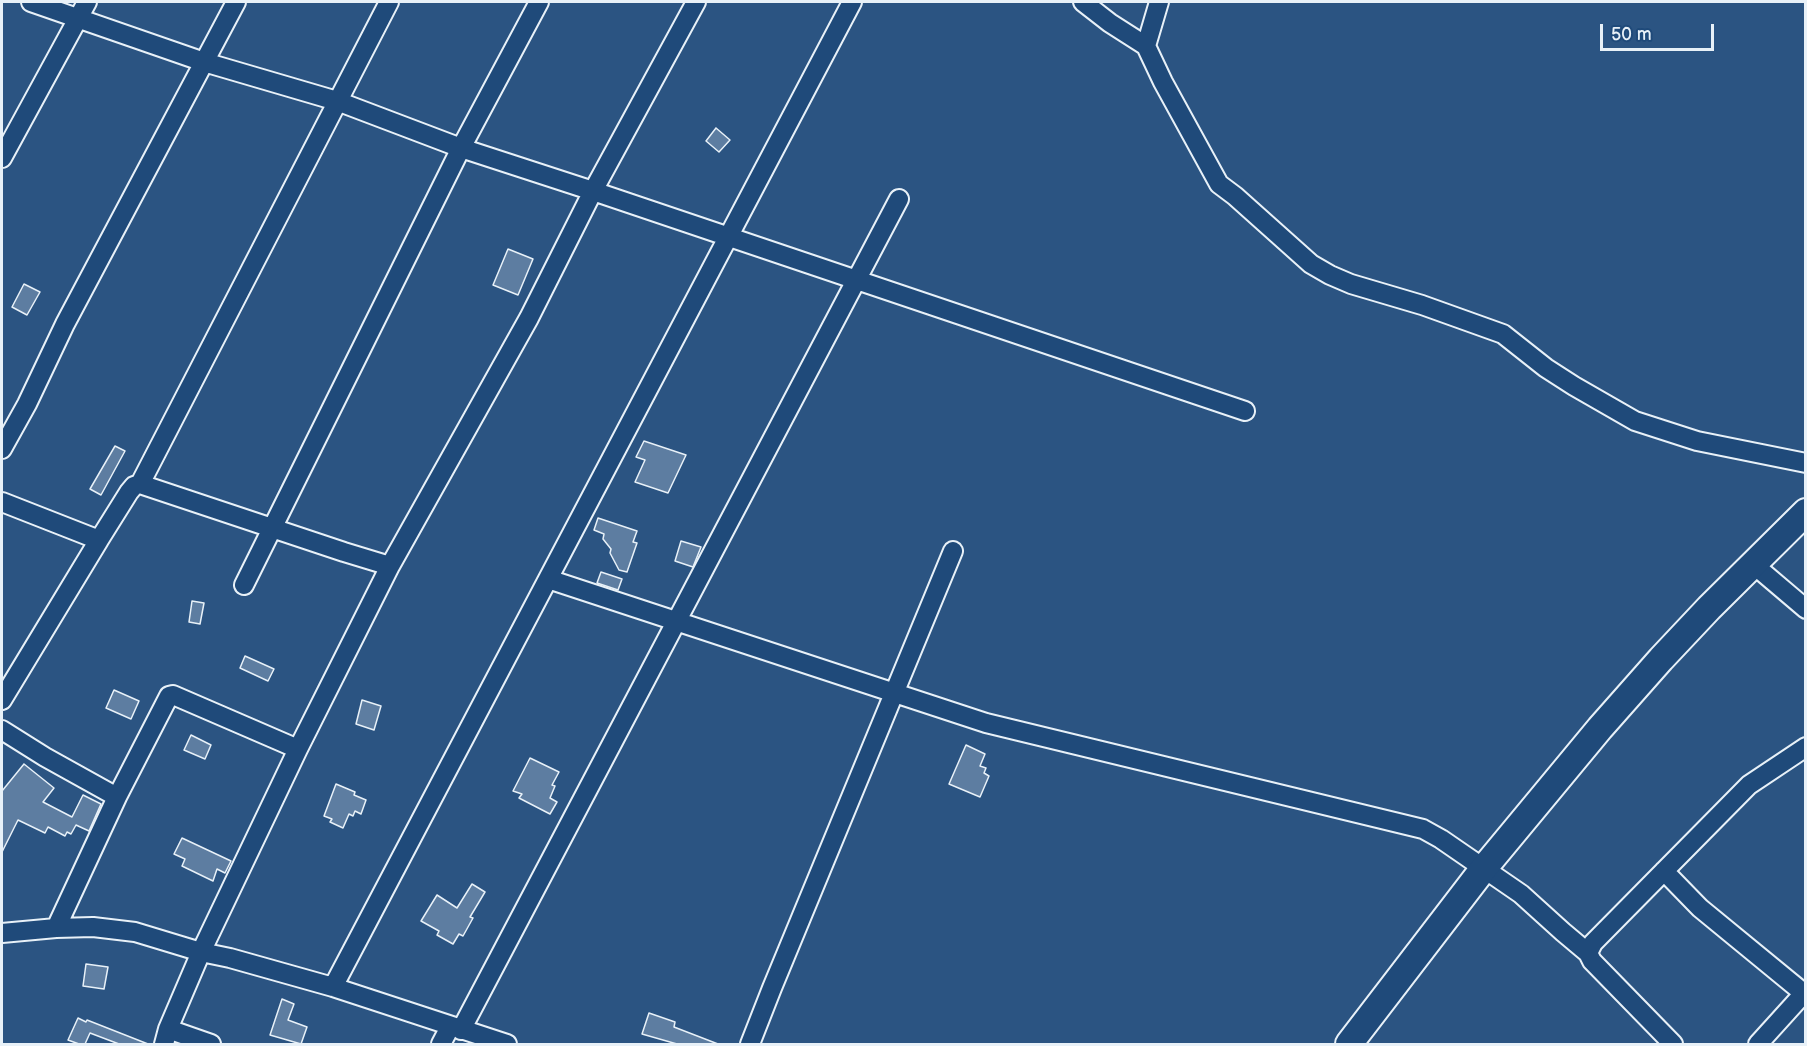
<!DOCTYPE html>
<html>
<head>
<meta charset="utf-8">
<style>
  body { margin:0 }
  #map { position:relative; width:1807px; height:1046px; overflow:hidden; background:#2b5482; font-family:"Balsamiq Sans",sans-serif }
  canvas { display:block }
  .frame { position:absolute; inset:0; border:3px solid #e8f1f8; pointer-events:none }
  .scale { position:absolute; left:1600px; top:24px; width:114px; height:27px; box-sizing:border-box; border:3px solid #e8f1f8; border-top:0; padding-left:8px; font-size:18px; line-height:21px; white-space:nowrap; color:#e8f1f8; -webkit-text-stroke:4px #1f4a7a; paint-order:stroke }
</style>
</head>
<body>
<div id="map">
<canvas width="1807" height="1046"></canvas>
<div class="frame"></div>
<div class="scale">50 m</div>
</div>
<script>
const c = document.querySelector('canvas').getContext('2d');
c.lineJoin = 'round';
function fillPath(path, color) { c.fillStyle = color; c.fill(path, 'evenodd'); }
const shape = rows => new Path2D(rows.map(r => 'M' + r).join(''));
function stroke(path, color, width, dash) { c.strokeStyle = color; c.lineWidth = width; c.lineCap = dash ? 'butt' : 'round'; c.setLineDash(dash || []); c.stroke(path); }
const building = shape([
  [716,128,730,140,719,152,706,141,716,128],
  [508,249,533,259,518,295,493,285,508,249],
  [24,284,40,292,27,315,12,307,24,284],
  [644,441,686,455,668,493,635,482,645,460,636,457,644,441],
  [115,446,125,451,101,495,90,489,115,446],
  [598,518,637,531,633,542,637,543,627,572,619,570,610,553,611,549,603,539,604,534,594,530,598,518],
  [681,541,701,547,693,567,675,561,681,541],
  [601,572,622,579,618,590,597,583,601,572],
  [192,601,204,603,200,624,189,622,192,601],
  [245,656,274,669,268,681,240,668,245,656],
  [114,690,139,701,131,719,106,708,114,690],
  [362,700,381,706,374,730,356,724,362,700],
  [191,735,211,745,205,759,184,750,191,735],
  [966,745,985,754,980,766,986,768,984,773,989,776,980,797,949,784,966,745],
  [530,758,559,772,552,785,555,786,550,798,557,802,550,814,519,798,522,794,513,791,530,758],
  [24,764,54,788,43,802,72,817,83,795,101,804,89,831,76,825,71,834,67,832,65,836,48,827,45,833,18,820,2,852,2,791,24,764],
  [336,784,355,792,354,795,366,800,361,814,355,811,353,816,349,814,343,828,330,822,332,819,324,816,336,784],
  [182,838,231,861,225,873,217,869,213,881,182,866,185,859,174,854,182,838],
  [472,884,485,892,470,917,473,918,463,936,459,934,453,944,437,935,439,931,421,921,437,895,457,908,472,884],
  [86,964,108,967,104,989,83,986,86,964],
  [282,999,294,1004,288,1020,307,1027,301,1044,270,1035,282,999],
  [649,1013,675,1022,674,1027,718,1044,677,1044,642,1034,649,1013],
  [78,1018,86,1022,87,1020,148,1044,119,1044,90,1033,85,1044,79,1044,68,1040,78,1018]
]);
const street = shape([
  [31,2,204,62,337,101,461,148,593,191,1245,411],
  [1083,2,1110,23,1146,46,1163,82,1219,184,1235,196,1311,264,1330,275,1351,284,1422,305,1503,334,1546,368,1574,386,1635,421,1697,441,1806,463],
  [1146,46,1159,2],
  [2,158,87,2],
  [2,449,27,404,65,324,236,2],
  [140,484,389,2],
  [2,502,99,540,129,492,134,486,140,484,344,552,390,566],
  [1753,564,1806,609],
  [548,579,986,723,1423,829,1441,839,1521,894,1563,932,1588,953,1592,961,1673,1044],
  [244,585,461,148,539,2],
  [2,700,99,540],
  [2,730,45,757,117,797],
  [1664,871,1700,908,1806,995],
  [56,928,117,797,169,696,173,695,298,749],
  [2,933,56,928,93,927,135,932,201,952,230,958,333,987,507,1044],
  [1588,953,1593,943,1749,785,1806,747],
  [333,987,852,2],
  [168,1029,211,1044],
  [461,1030,899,199],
  [164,1044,168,1029,201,952,298,749,390,566,529,318,593,191,696,2],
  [441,1044,450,1027],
  [750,1044,772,988,953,551],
  [1758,1044,1806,991]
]);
const secondary = shape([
  [1349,1044,1484,868,1600,728,1661,659,1709,608,1806,512]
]);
fillPath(building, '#5d7da1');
stroke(building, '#e8f1f8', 1.5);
stroke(street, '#e8f1f8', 22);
stroke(secondary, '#e8f1f8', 30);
stroke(street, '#1f4a7a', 18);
stroke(secondary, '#1f4a7a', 26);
</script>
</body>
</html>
